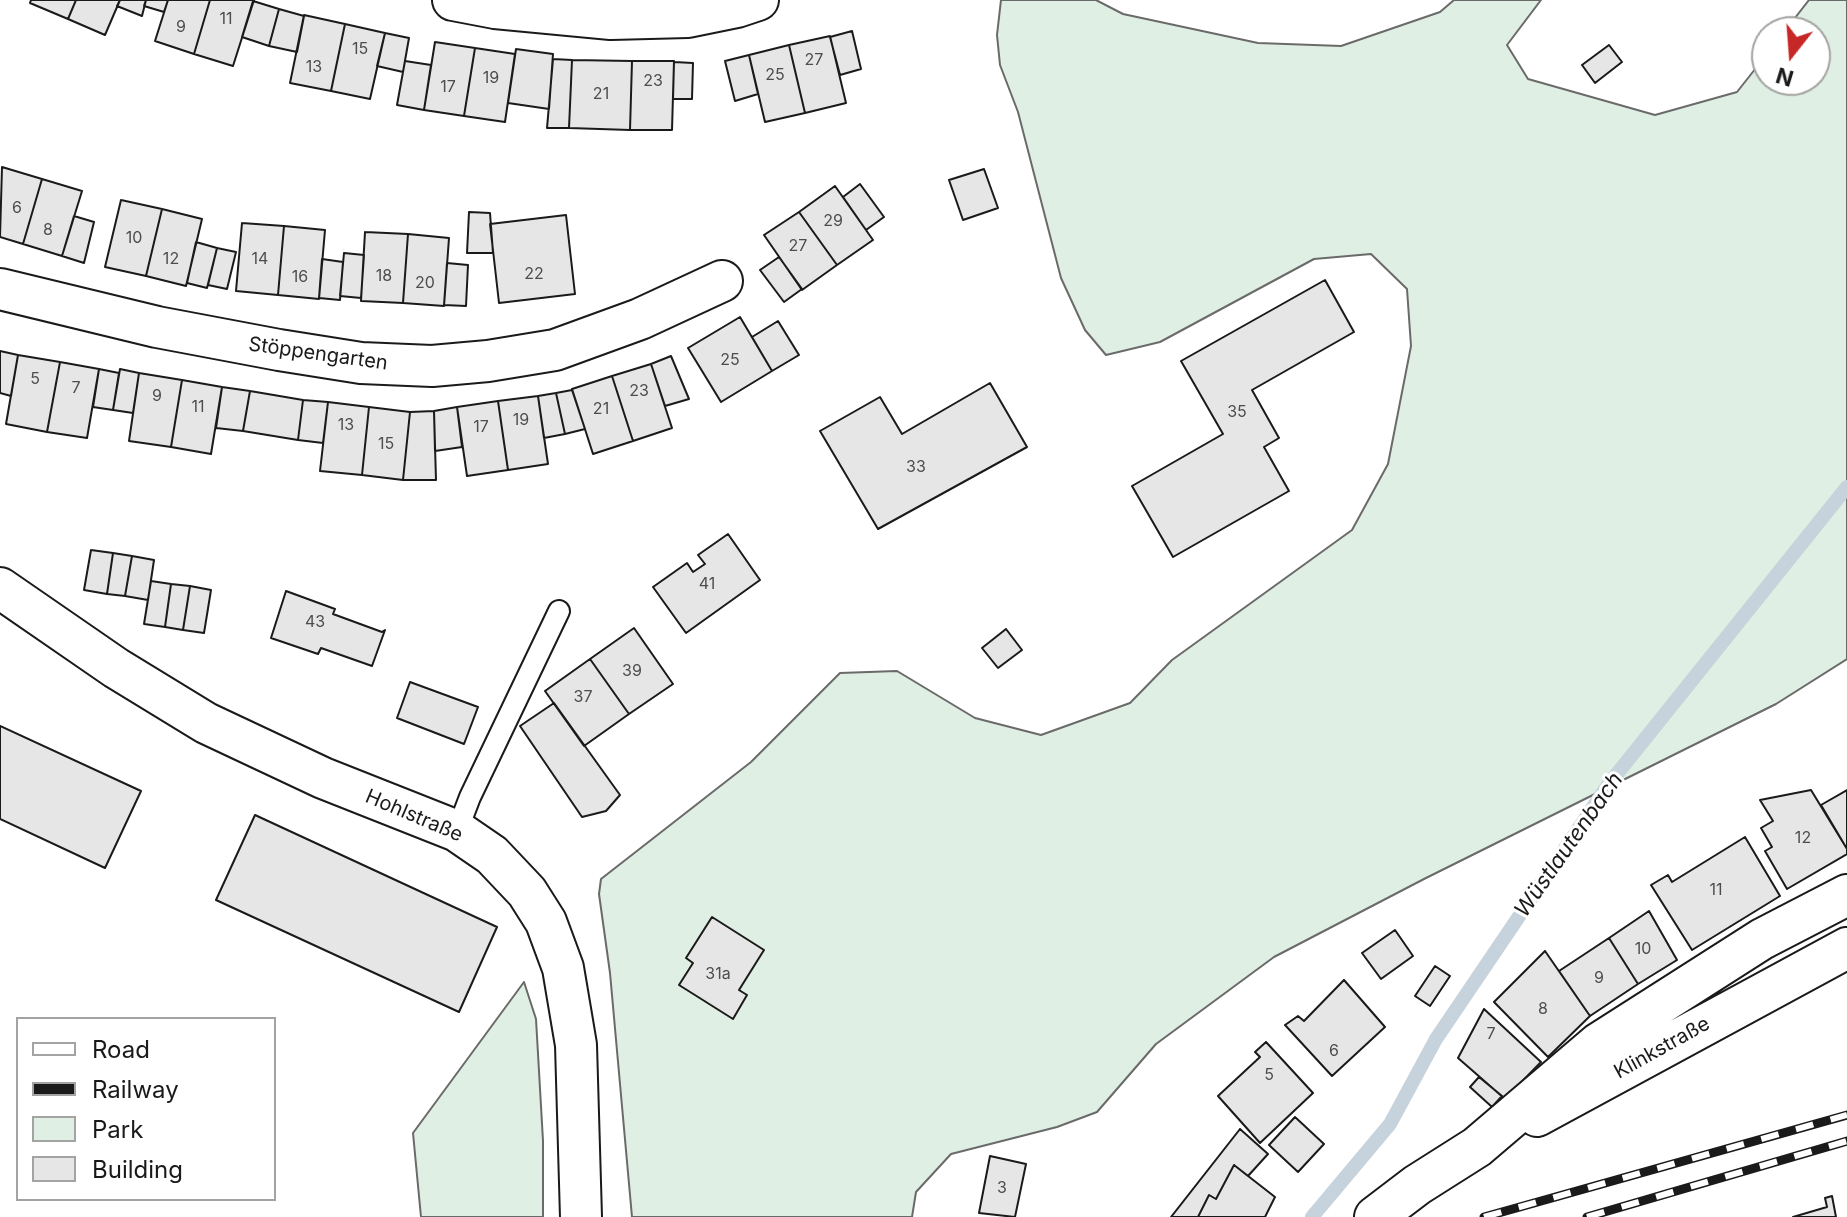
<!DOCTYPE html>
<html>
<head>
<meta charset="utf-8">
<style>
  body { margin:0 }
  #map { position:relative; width:1847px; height:1217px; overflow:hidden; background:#fff; font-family:Inter,sans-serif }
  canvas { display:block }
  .legend { position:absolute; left:16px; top:1017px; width:260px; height:184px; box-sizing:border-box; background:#fff; border:2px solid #a3a3a3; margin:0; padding:10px 14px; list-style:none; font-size:24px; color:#1a1a1a }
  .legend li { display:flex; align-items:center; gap:16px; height:40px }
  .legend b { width:40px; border:2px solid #a3a3a3 }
  .north { position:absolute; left:1751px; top:16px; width:80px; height:80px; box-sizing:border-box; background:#fff; border:2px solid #a3a3a3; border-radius:50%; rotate:197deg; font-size:22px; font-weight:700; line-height:32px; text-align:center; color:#1a1a1a }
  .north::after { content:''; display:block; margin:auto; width:28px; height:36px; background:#c62828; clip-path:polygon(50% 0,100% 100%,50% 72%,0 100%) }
</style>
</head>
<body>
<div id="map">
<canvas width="1847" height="1217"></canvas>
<ul class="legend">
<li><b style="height:10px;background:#fff"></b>Road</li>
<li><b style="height:10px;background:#1a1a1a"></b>Railway</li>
<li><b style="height:22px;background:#e0efe3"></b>Park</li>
<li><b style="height:22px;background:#e6e6e6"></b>Building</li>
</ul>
<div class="north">N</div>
</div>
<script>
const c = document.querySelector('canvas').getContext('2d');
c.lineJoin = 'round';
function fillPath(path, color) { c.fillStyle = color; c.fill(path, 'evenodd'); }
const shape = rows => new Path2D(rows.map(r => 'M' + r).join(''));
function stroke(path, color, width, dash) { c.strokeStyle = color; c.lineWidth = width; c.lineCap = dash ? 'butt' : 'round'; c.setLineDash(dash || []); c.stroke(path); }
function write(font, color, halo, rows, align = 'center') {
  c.font = font + ' Inter,sans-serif'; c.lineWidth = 6; c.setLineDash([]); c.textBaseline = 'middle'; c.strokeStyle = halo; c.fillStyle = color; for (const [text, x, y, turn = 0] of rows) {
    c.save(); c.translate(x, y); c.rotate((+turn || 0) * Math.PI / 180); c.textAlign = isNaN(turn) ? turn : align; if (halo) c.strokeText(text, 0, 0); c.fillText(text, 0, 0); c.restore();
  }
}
const green = shape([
  [1001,0,1096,0,1123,14,1258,43,1341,46,1440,12,1454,0,1541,0,1507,45,1528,79,1655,115,1737,92,1767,54,1767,80,1815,80,1815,32,1784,32,1809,0,1847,0,1847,659,1776,704,1424,879,1274,957,1156,1044,1097,1112,1057,1127,951,1154,916,1192,912,1217,632,1217,610,973,599,894,601,879,751,762,840,673,897,671,975,718,1041,735,1130,703,1172,660,1352,530,1388,464,1411,346,1407,289,1371,254,1314,259,1160,342,1106,355,1085,330,1061,278,1018,112,1000,65,997,35,1001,0],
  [524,982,536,1019,543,1141,543,1217,421,1217,413,1133,524,982]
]);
const stream = shape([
  [1312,1217,1390,1124,1436,1039,1608,785,1847,487]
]);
const building = shape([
  [31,0,76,0,68,19,30,3,31,0],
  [76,0,120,0,105,35,68,19,76,0],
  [120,0,146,0,142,16,117,6,120,0],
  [146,0,168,0,164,12,144,6,146,0],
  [168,0,210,0,194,54,155,41,168,0],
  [210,0,254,0,233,66,194,54,210,0],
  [253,1,279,9,269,46,242,37,253,1],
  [279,9,304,16,297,52,269,46,279,9],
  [304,15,345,24,331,91,290,83,304,15],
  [345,24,385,33,370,99,331,91,345,24],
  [852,31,861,69,840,75,830,37,852,31],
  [385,33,409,38,403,72,377,66,385,33],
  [830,36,846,103,805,113,789,45,830,36],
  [435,42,475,48,464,116,424,110,435,42],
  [789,45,805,113,765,122,749,55,789,45],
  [1609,45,1622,62,1595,83,1582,65,1609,45],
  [475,48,515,54,505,122,464,116,475,48],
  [516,49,553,54,549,109,508,103,516,49],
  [749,55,758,94,735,101,725,61,749,55],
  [553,59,572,60,569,128,547,128,553,59],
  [572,60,632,61,630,130,569,128,572,60],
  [405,61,431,65,424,110,397,105,405,61],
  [632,61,674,61,672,130,630,130,632,61],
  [674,62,693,63,692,99,673,99,674,62],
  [2,167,42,179,23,244,0,237,2,167],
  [984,169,998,208,963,220,949,180,984,169],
  [42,179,82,191,62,256,23,244,42,179],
  [860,184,884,217,866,230,843,197,860,184],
  [835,186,873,240,837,265,799,212,835,186],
  [121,200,162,209,146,276,105,267,121,200],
  [162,209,202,219,186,286,146,276,162,209],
  [469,212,490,213,493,253,467,253,469,212],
  [799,212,837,265,802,290,764,235,799,212],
  [566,215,575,294,499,303,490,224,566,215],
  [74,216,94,222,84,263,62,256,74,216],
  [242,223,284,226,278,295,236,291,242,223],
  [284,226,325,230,319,299,278,295,284,226],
  [365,232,408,234,403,303,361,301,365,232],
  [408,234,449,238,444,306,403,303,408,234],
  [196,242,217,248,207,288,187,283,196,242],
  [217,248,236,252,227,289,208,285,217,248],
  [344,253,364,255,361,298,340,296,344,253],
  [779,257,802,289,784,302,760,270,779,257],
  [322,259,343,262,340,300,319,298,322,259],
  [447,263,468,265,466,306,444,305,447,263],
  [1325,280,1354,332,1252,390,1279,438,1264,447,1289,491,1173,557,1132,486,1223,434,1181,361,1325,280],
  [740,317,772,371,721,402,688,348,740,317],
  [778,321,799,355,772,371,752,337,778,321],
  [0,351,18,355,11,396,0,393,0,351],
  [18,355,60,362,47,432,6,424,18,355],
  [671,356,689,399,665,406,651,364,671,356],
  [60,362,99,369,87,438,47,432,60,362],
  [651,364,672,428,633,441,612,376,651,364],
  [99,369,119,373,113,410,93,407,99,369],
  [120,369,139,373,133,413,113,410,120,369],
  [139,373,182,380,171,447,129,441,139,373],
  [612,376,633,441,593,454,572,389,612,376],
  [182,380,222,387,211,454,171,447,182,380],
  [990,383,1027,447,878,529,820,431,880,397,902,434,990,383],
  [222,387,250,391,243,431,216,428,222,387],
  [572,390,585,429,565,434,556,393,572,390],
  [250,391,303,400,298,440,243,431,250,391],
  [556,393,565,434,544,438,538,396,556,393],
  [538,396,548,464,508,470,498,401,538,396],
  [303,400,328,402,323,443,298,440,303,400],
  [498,401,508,470,467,476,457,407,498,401],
  [328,402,369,407,362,475,320,471,328,402],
  [369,407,410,412,403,480,362,475,369,407],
  [457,407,462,447,435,451,434,411,457,407],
  [434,411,436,480,403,480,410,412,434,411],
  [728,534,760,580,686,633,653,587,687,563,693,572,705,564,698,555,728,534],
  [91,550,113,553,107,594,84,590,91,550],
  [113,553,132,556,125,596,107,594,113,553],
  [132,556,154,560,148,600,125,596,132,556],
  [151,581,171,584,165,627,144,624,151,581],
  [171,584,190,586,183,630,165,627,171,584],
  [190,586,211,590,204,633,183,630,190,586],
  [286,591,335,609,333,614,382,632,385,630,372,666,321,648,318,654,271,638,286,591],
  [634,628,673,684,629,714,590,659,634,628],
  [1006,629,1022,650,998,668,982,648,1006,629],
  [590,659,629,714,584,746,545,691,590,659],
  [410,682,478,707,464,744,397,718,410,682],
  [554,703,620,795,606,811,582,817,520,726,554,703],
  [0,726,141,791,105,868,0,819,0,726],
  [1811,790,1847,849,1847,854,1787,889,1765,851,1772,847,1761,828,1773,821,1760,800,1811,790],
  [1847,790,1847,849,1821,805,1847,790],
  [255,815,497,927,459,1012,216,900,255,815],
  [1745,837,1780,896,1692,950,1651,885,1668,875,1672,882,1745,837],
  [1649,911,1677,960,1638,984,1609,938,1649,911],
  [712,917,764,950,739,990,747,995,733,1019,679,985,693,963,686,958,712,917],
  [1395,930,1413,956,1381,979,1362,953,1395,930],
  [1609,938,1638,984,1590,1016,1559,971,1609,938],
  [1545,951,1590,1016,1548,1057,1494,1002,1545,951],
  [1435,966,1450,976,1430,1006,1415,996,1435,966],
  [1344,980,1385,1027,1332,1076,1285,1025,1298,1016,1304,1021,1344,980],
  [1484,1009,1541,1062,1505,1099,1458,1058,1484,1009],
  [1266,1042,1313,1093,1260,1143,1218,1096,1260,1057,1255,1052,1266,1042],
  [1479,1077,1502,1096,1492,1107,1470,1087,1479,1077],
  [1295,1117,1324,1144,1298,1172,1269,1145,1295,1117],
  [1240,1129,1268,1154,1248,1176,1234,1165,1216,1199,1209,1195,1198,1217,1171,1217,1240,1129],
  [990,1156,1026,1164,1015,1217,979,1213,990,1156],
  [1234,1165,1275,1197,1265,1217,1198,1217,1209,1195,1216,1199,1234,1165],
  [1832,1196,1836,1217,1793,1217,1827,1207,1825,1198,1832,1196]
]);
const lane = shape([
  [457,831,470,797,559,611]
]);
const street = shape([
  [453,0,495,8,611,19,688,17,737,7,758,0],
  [0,289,157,327,279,350,361,363,432,366,488,361,555,350,640,319,722,281],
  [0,588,116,668,206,723,323,778,457,831,492,855,527,892,546,922,563,968,576,1045,581,1217],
  [1537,1116,1847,948],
  [1375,1217,1417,1185,1477,1147,1599,1043,1762,939,1847,895]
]);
const rail = shape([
  [1484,1217,1847,1115],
  [1587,1217,1847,1141]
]);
const numberNames = [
  ["11",226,19],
  ["9",181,27],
  ["15",360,49],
  ["27",814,60],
  ["13",314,67],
  ["25",775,75],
  ["19",491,78],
  ["23",653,81],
  ["17",448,87],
  ["21",601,94],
  ["6",17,208],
  ["29",833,221],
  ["8",48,230],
  ["10",134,238],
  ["27",798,246],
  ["12",171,259],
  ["14",260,259],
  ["22",534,274],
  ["18",384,276],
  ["16",300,277],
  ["20",425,283],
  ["25",730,360],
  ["5",35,379],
  ["7",76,388],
  ["23",639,391],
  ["9",157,396],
  ["11",198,407],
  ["21",601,409],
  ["35",1237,412],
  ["19",521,420],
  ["13",346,425],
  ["17",481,427],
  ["15",386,444],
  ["33",916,467],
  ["41",707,584],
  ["43",315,622],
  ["39",632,671],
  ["37",583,697],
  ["12",1803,838],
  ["11",1716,890],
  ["10",1643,949],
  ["31a",718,974],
  ["9",1599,978],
  ["8",1543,1009],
  ["7",1491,1034],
  ["6",1334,1051],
  ["5",1269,1075],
  ["3",1002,1188]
];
const streetNames = [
  ["Stöppengarten",318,354,8],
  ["Hohlstraße",414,816,23],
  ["Klinkstraße",1662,1048,-29]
];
const waterNames = [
  ["Wüstlautenbach",1569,845,-55]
];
fillPath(green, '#e0efe3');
stroke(green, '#6a6a6a', 2);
stroke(stream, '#c6d2dc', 14);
fillPath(building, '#e6e6e6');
stroke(building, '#1a1a1a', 2);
stroke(lane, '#1a1a1a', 24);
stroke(street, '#1a1a1a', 44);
stroke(lane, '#fff', 20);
stroke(street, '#fff', 40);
stroke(rail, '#1a1a1a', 9);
stroke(rail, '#fff', 6, [18]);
write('16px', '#4d4d4d', null, numberNames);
write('20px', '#1a1a1a', '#fff', streetNames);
write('italic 22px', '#1a1a1a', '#fff', waterNames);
</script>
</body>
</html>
